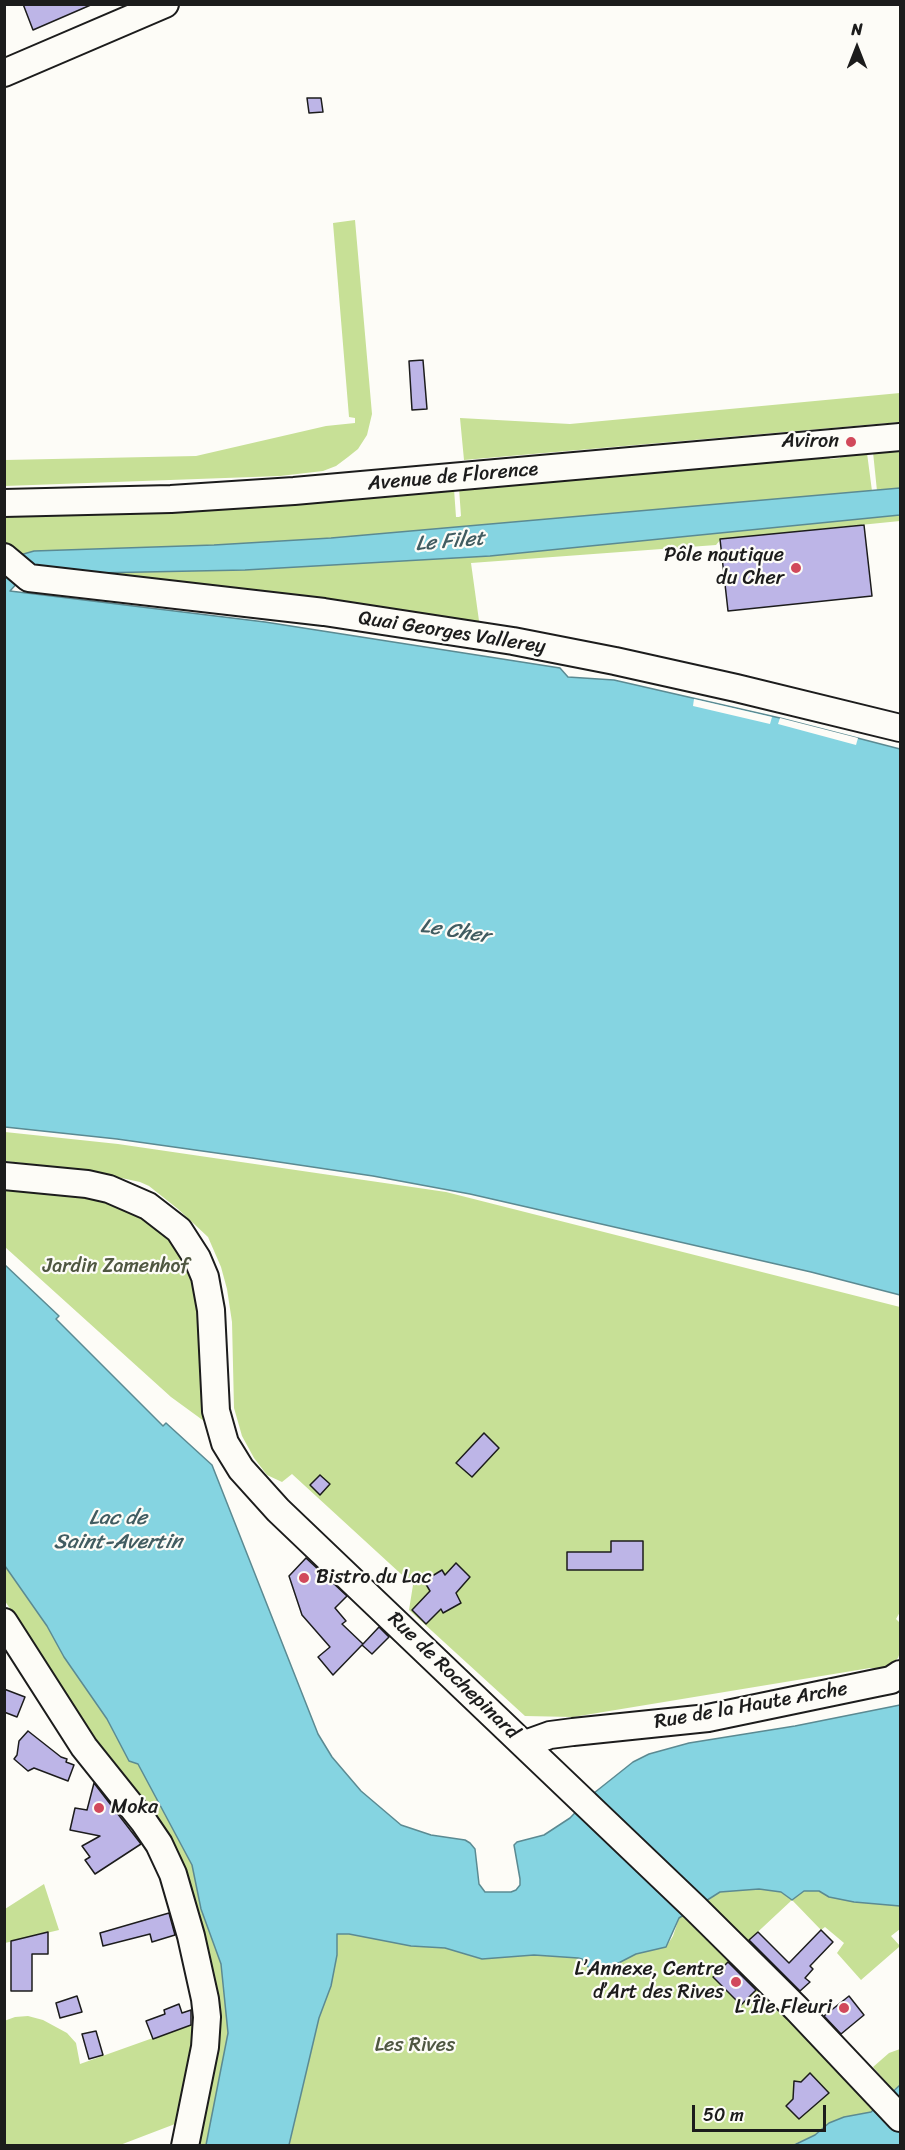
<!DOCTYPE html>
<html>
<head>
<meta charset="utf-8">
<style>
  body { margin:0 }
  #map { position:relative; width:905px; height:2150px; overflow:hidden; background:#fdfcf7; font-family:Sriracha,sans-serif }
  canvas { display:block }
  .frame { position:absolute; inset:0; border:6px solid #1c1c1c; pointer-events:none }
  .north { position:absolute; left:827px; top:18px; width:60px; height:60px; -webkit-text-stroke:4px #fdfcf7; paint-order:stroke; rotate:0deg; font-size:16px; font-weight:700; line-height:24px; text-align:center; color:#1c1c1c }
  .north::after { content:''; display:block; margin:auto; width:21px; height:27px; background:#1c1c1c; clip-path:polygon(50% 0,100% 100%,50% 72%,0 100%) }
  .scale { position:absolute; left:692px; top:2105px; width:134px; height:27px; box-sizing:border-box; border:3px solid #1c1c1c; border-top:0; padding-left:8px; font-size:18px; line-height:21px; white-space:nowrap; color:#1c1c1c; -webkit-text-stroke:4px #fdfcf7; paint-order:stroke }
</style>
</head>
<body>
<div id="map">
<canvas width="905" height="2150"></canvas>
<div class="frame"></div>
<div class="north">N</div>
<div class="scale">50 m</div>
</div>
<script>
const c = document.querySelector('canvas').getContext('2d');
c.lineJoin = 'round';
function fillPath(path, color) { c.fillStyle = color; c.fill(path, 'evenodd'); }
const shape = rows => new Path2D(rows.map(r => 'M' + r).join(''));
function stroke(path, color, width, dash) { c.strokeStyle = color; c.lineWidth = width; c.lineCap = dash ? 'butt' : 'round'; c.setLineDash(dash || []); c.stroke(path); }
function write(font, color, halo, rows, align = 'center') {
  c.font = font + ' Sriracha,sans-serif'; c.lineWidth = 4.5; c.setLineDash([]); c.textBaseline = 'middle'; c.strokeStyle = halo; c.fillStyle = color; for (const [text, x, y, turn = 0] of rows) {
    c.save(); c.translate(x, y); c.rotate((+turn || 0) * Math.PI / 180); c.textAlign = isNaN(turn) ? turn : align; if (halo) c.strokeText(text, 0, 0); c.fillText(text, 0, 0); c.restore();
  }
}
const green = shape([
  [355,220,372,414,367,435,358,449,348,457,336,466,323,471,280,476,5,486,5,460,196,456,326,426,355,423,355,418,349,417,333,223],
  [900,393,900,422,464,460,460,418,570,424],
  [900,449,900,488,877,491,873,452],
  [867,453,872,491,331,538,214,545,34,551,21,555,5,549,4,515,454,489,456,517,459,517,461,516,459,488,829,456,830,459,840,458,840,456],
  [900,515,900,521,721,539,716,545,471,563,480,628,43,574,245,570,490,556],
  [5,1132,118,1144,446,1192,900,1307,900,1612,896,1619,900,1623,900,1652,898,1658,887,1669,870,1668,573,1717,525,1716,409,1610,413,1585,292,1474,282,1482,267,1475,254,1458,242,1436,234,1408,232,1322,227,1289,221,1267,208,1237,178,1209,149,1186,140,1182,84,1170,5,1161],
  [5,1189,95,1197,158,1223,180,1250,201,1294,208,1424,171,1397,5,1247],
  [5,1566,47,1626,64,1657,107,1719,129,1761,138,1764,192,1865,201,1909,221,1964,228,2033,206,2145,194,2145,214,2041,170,1843,144,1799,96,1739,50,1672,5,1601],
  [44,1884,59,1930,5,1943,5,1909],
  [759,1889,781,1892,792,1900,803,1891,819,1891,830,1897,854,1902,900,1906,900,1929,891,1936,900,1946,900,1948,899,1947,861,1980,837,1953,844,1943,825,1927,821,1930,792,1900,748,1941,707,1901,720,1892],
  [684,1914,731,1959,727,1963,734,1971,729,1975,721,1968,713,1977,741,2005,759,1986,875,2107,871,2112,844,2117,830,2123,815,2135,792,2145,289,2146,319,2018,331,1986,337,1955,337,1934,349,1934,411,1946,445,1948,481,1959,534,1955,578,1958,605,1970,636,1954,666,1947,673,1936,679,1918],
  [28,2016,43,2020,67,2033,76,2043,80,2064,195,2023,175,2124,120,2145,5,2146,4,2021,15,2017],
  [900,2049,900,2085,893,2090,873,2067,889,2053]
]);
const water = shape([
  [900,488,900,515,490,556,245,570,43,574,19,581,10,591,265,622,560,668,568,677,614,680,780,718,900,749,900,1295,811,1272,470,1194,373,1176,252,1158,117,1139,5,1127,4,569,20,555,34,551,214,545,331,538,900,488],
  [4,1264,59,1316,56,1319,163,1426,166,1423,212,1465,318,1734,332,1757,361,1791,401,1825,431,1835,465,1840,470,1843,475,1849,479,1884,485,1892,511,1892,516,1890,520,1885,520,1879,514,1845,517,1842,544,1835,570,1818,594,1793,633,1762,649,1754,689,1743,795,1726,900,1705,900,1906,854,1902,829,1897,819,1891,804,1891,792,1900,781,1892,759,1889,720,1892,679,1918,666,1947,636,1954,605,1970,589,1968,582,1959,578,1958,534,1955,482,1959,445,1948,411,1946,349,1934,337,1934,337,1955,331,1986,319,2018,289,2145,206,2145,228,2033,221,1964,201,1909,192,1865,138,1764,129,1761,107,1719,64,1657,47,1626,5,1566,4,1264],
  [900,2085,900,2145,792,2146,815,2135,829,2123,844,2117,871,2112,900,2085]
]);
const pier = shape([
  [694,699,772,717,770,724,693,706],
  [780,718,858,738,856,745,778,724]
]);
const building = shape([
  [23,4,93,4,33,30,23,4],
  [307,98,321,98,323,112,309,113,307,98],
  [423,360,427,409,412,410,409,361,423,360],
  [864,525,872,596,728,611,720,539,864,525],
  [484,1433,499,1448,472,1477,456,1463,484,1433],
  [320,1475,330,1484,320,1495,310,1485,320,1475],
  [611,1541,643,1541,643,1570,567,1570,567,1552,611,1552,611,1541],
  [306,1558,347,1596,335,1608,346,1621,342,1624,363,1644,379,1627,389,1637,372,1654,362,1645,333,1675,318,1657,330,1647,302,1615,289,1576,306,1558],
  [456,1563,470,1577,456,1593,461,1603,443,1613,441,1609,426,1624,412,1610,430,1591,424,1581,442,1570,445,1575,456,1563],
  [4,1689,25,1697,17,1717,4,1712,4,1689],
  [28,1731,61,1757,67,1759,66,1762,74,1765,68,1781,34,1768,28,1771,14,1759,17,1755,19,1741,28,1731],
  [94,1783,141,1844,95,1874,85,1860,90,1857,82,1846,100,1836,70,1830,75,1808,87,1810,94,1783],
  [169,1913,175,1935,152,1942,150,1934,103,1946,100,1933,169,1913],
  [821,1930,833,1942,810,1966,813,1969,805,1978,810,1982,800,1991,749,1940,758,1932,789,1963,821,1930],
  [48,1932,48,1954,32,1954,32,1991,11,1991,11,1941,48,1932],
  [728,1962,756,1990,741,2005,713,1977,728,1962],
  [77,1996,82,2012,60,2018,56,2003,77,1996],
  [849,1996,864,2015,841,2034,824,2016,849,1996],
  [179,2004,182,2013,191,2010,191,2025,153,2039,146,2021,165,2014,164,2010,179,2004],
  [96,2031,103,2055,89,2059,82,2034,96,2031],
  [810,2073,829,2093,799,2119,786,2106,793,2099,794,2081,801,2082,810,2073]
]);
const minor = shape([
  [4,73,165,4],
  [4,503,171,499,294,491,900,437],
  [4,557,29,578,324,612,513,641,615,661,736,688,900,728],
  [4,1176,87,1184,109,1189,148,1206,179,1230,197,1258,205,1277,211,1310,216,1411,225,1443,241,1469,278,1510,695,1908,797,2009,900,2118],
  [4,1622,84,1747,144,1822,159,1844,173,1874,191,1936,205,1999,207,2017,205,2047,185,2146],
  [525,1744,550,1735,573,1732,708,1718,876,1683,891,1680,900,1674]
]);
const markers = [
  [851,442,6,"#d1495b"],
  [796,568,6,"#d1495b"],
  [304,1578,6,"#d1495b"],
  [99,1808,6,"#d1495b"],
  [736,1982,6,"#d1495b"],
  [844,2008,6,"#d1495b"]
];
const poiNames = [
  ["Aviron",839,442],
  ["Pôle nautique",784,556],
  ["du Cher",784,579],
  ["Bistro du Lac",316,1578,"left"],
  ["Moka",111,1808,"left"],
  ["LʼAnnexe, Centre",724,1970],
  ["dʼArt des Rives",724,1993],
  ["L'Île Fleuri",832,2008]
];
const streetNames = [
  ["Avenue de Florence",453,477,-5],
  ["Quai Georges Vallerey",452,633,9],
  ["Rue de Rochepinard",453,1676,44],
  ["Rue de la Haute Arche",751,1706,-10]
];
const parkNames = [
  ["Jardin Zamenhof",116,1267],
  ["Les Rives",415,2046]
];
const waterNames = [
  ["Le Filet",450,542,-5],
  ["Le Cher",455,932,9],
  ["Lac de",118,1519],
  ["Saint-Avertin",118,1543]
];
fillPath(green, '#c7e096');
fillPath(water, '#85d4e1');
stroke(water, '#5b8a92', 1.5);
fillPath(pier, '#fdfcf7');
fillPath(building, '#bdb5e7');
stroke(building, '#1c1c1c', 1.5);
stroke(minor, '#1c1c1c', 30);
stroke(minor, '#fdfcf7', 26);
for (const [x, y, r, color] of markers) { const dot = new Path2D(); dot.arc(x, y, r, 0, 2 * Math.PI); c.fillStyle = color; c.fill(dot); stroke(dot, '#fdfcf7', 2); }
write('20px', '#1c1c1c', '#fdfcf7', poiNames, 'right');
write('20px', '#1c1c1c', '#fdfcf7', streetNames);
write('20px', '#4f5741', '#fdfcf7', parkNames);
write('italic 21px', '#415c61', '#fdfcf7', waterNames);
</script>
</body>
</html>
